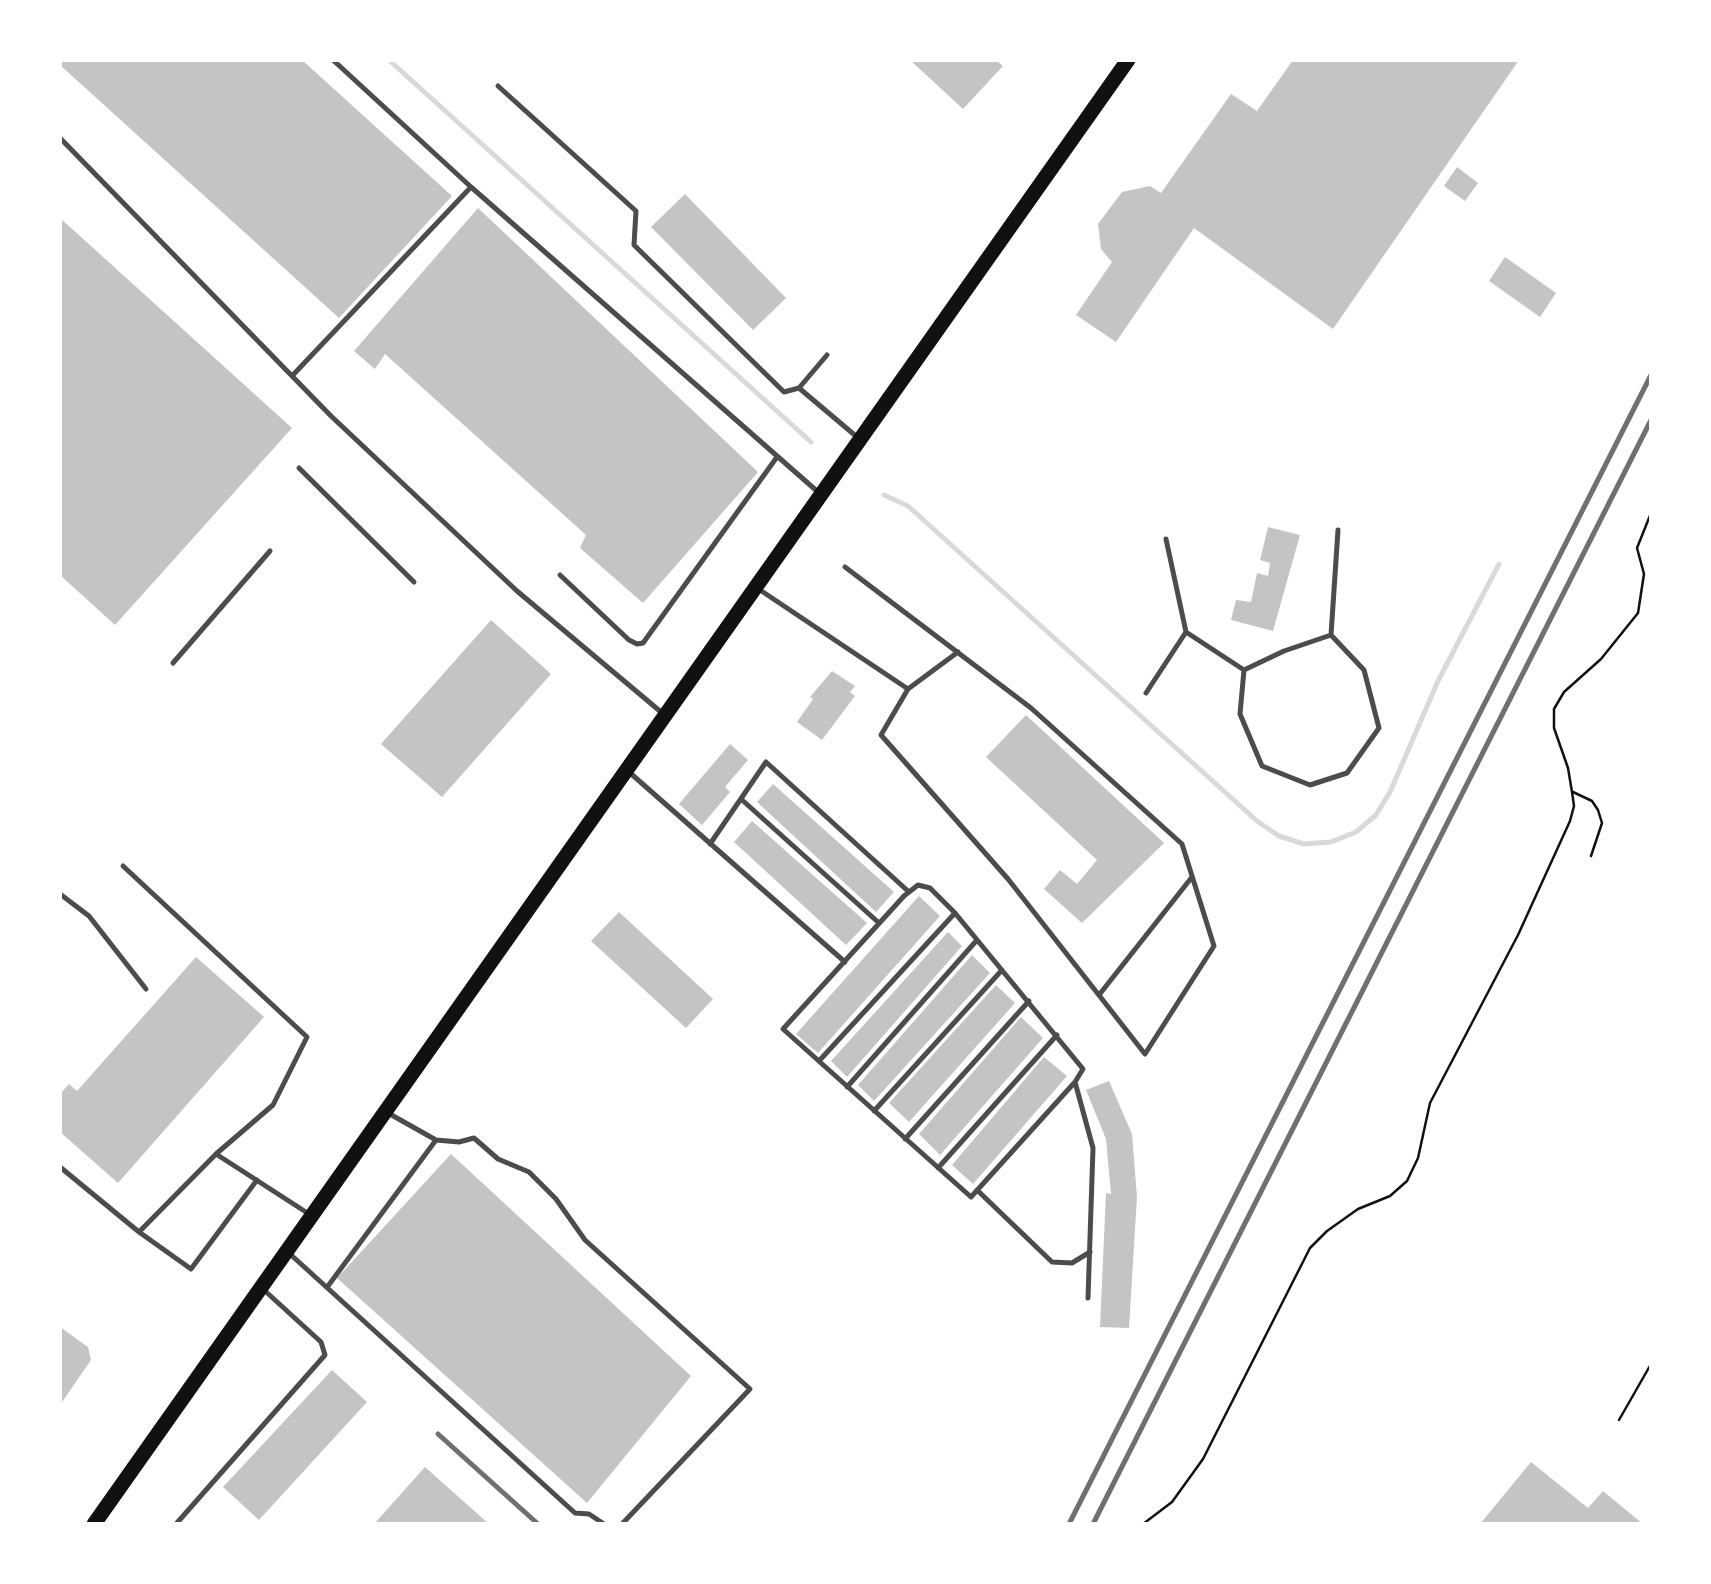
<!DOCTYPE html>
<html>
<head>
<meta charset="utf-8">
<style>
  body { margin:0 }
  #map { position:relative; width:1711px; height:1584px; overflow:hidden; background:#fff; font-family:"PT Sans Narrow",sans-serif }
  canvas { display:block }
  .frame { position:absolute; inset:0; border:62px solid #fff; pointer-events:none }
</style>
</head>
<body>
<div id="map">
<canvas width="1711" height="1584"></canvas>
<div class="frame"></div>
</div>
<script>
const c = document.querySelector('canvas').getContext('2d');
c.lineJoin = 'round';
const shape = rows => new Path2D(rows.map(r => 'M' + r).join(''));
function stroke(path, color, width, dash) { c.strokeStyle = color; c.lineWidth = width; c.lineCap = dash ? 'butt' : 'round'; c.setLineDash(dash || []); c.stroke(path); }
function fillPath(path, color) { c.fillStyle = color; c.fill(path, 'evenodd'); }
const stream = shape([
  [389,60,811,442],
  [884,495,908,506,1257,821,1279,836,1304,844,1331,842,1356,832,1376,815,1390,792,1438,681,1499,564]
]);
const building = shape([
  [60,60,302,60,452,196,339,318,60,65],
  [910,60,996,60,1003,66,963,109],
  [1293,60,1519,60,1333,329,1194,228,1116,342,1076,315,1112,262,1101,249,1098,224,1122,192,1150,186,1161,193,1231,94,1257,111],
  [1457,167,1478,183,1465,201,1444,186],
  [685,194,786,298,753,330,651,227],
  [478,208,758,472,643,603,580,548,586,535,385,354,375,369,354,351],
  [60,218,292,428,115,625,60,575],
  [1505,257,1556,293,1540,317,1489,281],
  [1268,527,1300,535,1273,631,1231,620,1236,600,1251,602,1257,573,1268,576,1270,563,1260,560],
  [491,620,551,674,442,797,381,744],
  [832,671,855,686,850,692,855,696,822,740,797,722,813,699,810,697],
  [1026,715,1164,843,1082,923,1044,889,1060,870,1077,884,1097,860,986,757],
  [730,744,748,760,725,787,730,792,702,825,679,804],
  [773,784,894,892,876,912,757,802],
  [752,821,867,923,846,945,734,842],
  [919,896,940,916,818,1053,796,1034],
  [619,912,713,999,686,1028,591,941],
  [948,932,962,946,847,1077,831,1061],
  [972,955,990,973,874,1101,858,1085],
  [196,957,264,1017,118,1183,60,1132,60,1094,69,1084,77,1091],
  [996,985,1015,1003,909,1122,889,1103],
  [1021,1017,1043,1038,940,1155,919,1134],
  [1044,1057,1067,1076,973,1184,952,1165],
  [1109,1081,1132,1134,1137,1197,1129,1328,1100,1327,1106,1193,1111,1194,1106,1139,1086,1090],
  [451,1154,691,1376,587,1503,337,1278],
  [60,1327,88,1347,91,1360,60,1405],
  [332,1370,367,1402,259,1520,223,1487],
  [1531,1462,1588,1508,1603,1491,1643,1524,1480,1524],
  [425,1467,489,1524,374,1524]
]);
const path = shape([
  [1573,792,1592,801,1598,810,1602,823,1591,856],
  [1619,1420,1651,1364],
  [1143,1524,1172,1502,1203,1459,1310,1248,1327,1231,1358,1209,1390,1196,1407,1181,1418,1158,1430,1103,1518,935,1570,821,1574,806,1572,792,1568,768,1554,728,1554,709,1564,692,1601,659,1638,613,1644,574,1637,548,1651,513]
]);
const service = shape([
  [333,60,471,187,818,492],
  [498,86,636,211,634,245,784,392,799,388,857,437],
  [60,138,331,416,517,591,661,712],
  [292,376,471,187],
  [799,388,827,355],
  [299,468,414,582],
  [1166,539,1186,632,1244,670,1240,714,1262,766,1310,785,1347,773,1379,728,1364,670,1331,635,1338,530],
  [560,575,629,640,637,644,643,643,777,457],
  [757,588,908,689,881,735,1008,879,1145,1054,1214,946,1182,844,1031,708,845,567],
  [173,663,270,551],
  [1244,670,1284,651,1331,635],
  [908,689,958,652],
  [1146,693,1186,632],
  [629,772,845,962],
  [741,799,879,923],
  [710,844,766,762,909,892],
  [123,866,307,1037,273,1105,216,1154],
  [60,894,89,916,146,989],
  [1099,995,1192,877],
  [819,1061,955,913],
  [1075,1082,971,1197,783,1029,904,896,918,885,930,888,955,913,1083,1069,1075,1082,1093,1148,1088,1298],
  [847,1087,977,940],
  [874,1111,1002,970],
  [388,1113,436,1140,459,1142,474,1138,498,1159,529,1172,556,1199,585,1240,750,1389,622,1524],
  [905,1139,1029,1001],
  [60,1167,139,1232,216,1154,309,1214],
  [938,1168,1057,1035],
  [977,1190,1052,1262,1072,1263,1090,1252],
  [139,1232,191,1269,257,1180],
  [290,1254,575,1513,589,1514,604,1524],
  [328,1286,436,1140],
  [176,1524,325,1355,321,1342,264,1290]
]);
const primary = shape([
  [94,1524,1128,60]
]);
const rail = shape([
  [438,1434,538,1524],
  [1069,1524,1651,375],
  [1093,1524,1651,420]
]);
stroke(stream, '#d9d9d9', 5);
fillPath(building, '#c4c4c4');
stroke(path, '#111', 2.5);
stroke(service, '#4c4c4c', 5);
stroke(primary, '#111', 15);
stroke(rail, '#707070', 5);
</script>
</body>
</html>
